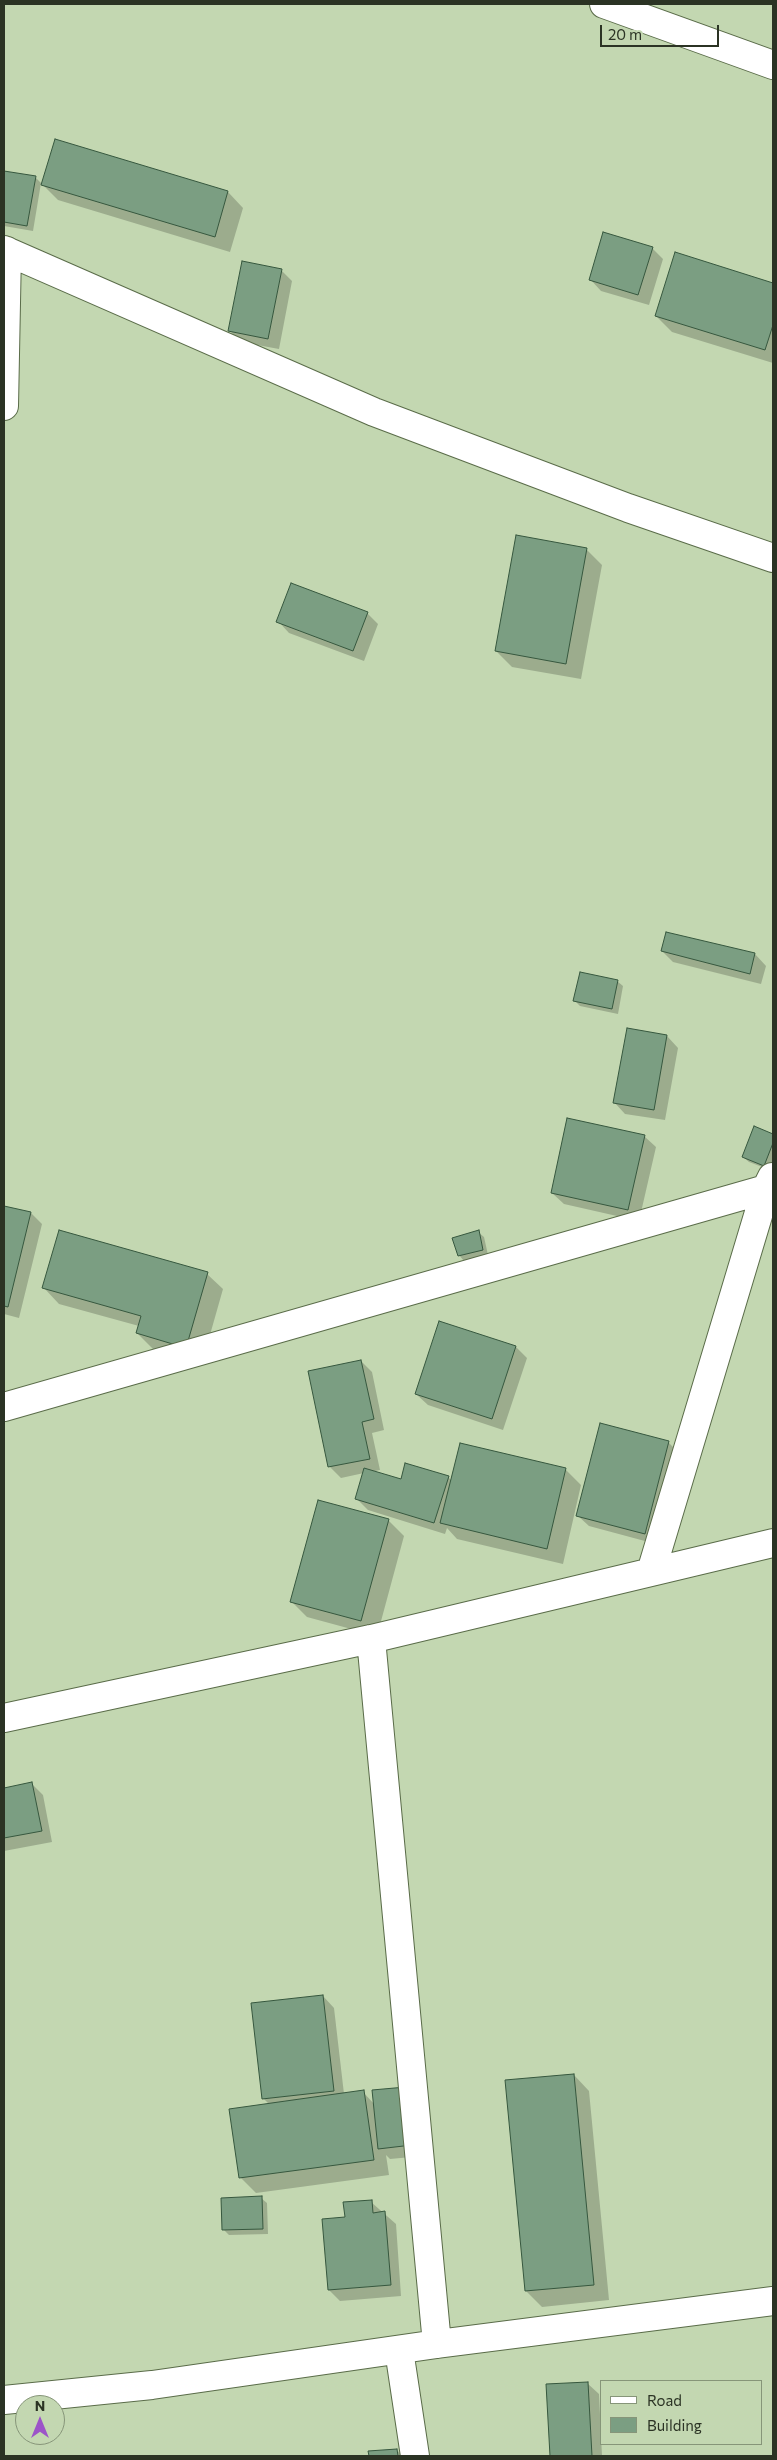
<!DOCTYPE html>
<html>
<head>
<meta charset="utf-8">
<style>
  body { margin:0 }
  #map { position:relative; width:777px; height:2460px; overflow:hidden; background:#c3d7b1; font-family:Commissioner,sans-serif }
  canvas { display:block }
  .frame { position:absolute; inset:0; border:5px solid #2b3324; pointer-events:none }
  .legend { position:absolute; left:600px; top:2380px; width:162px; height:65px; box-sizing:border-box; background:#c3d7b1; border:1px solid #869579; margin:0; padding:6px 9px; list-style:none; font-size:15px; color:#2b3324 }
  .legend li { display:flex; align-items:center; gap:10px; height:25px }
  .legend b { width:25px; border:1px solid #869579 }
  .north { position:absolute; left:15px; top:2395px; width:50px; height:50px; box-sizing:border-box; background:#c3d7b1; border:1px solid #869579; border-radius:50%; rotate:0deg; font-size:14px; font-weight:700; line-height:20px; text-align:center; color:#2b3324 }
  .north::after { content:''; display:block; margin:auto; width:18px; height:22px; background:#9c54c8; clip-path:polygon(50% 0,100% 100%,50% 72%,0 100%) }
  .scale { position:absolute; left:600px; top:25px; width:119px; height:22px; box-sizing:border-box; border:2px solid #2b3324; border-top:0; padding-left:6px; font-size:15px; line-height:18px; white-space:nowrap; color:#2b3324; -webkit-text-stroke:4px #c3d7b1; paint-order:stroke }
</style>
</head>
<body>
<div id="map">
<canvas width="777" height="2460"></canvas>
<div class="frame"></div>
<ul class="legend">
<li><b style="height:6px;background:#fff"></b>Road</li>
<li><b style="height:14px;background:#7b9e82"></b>Building</li>
</ul>
<div class="north">N</div>
<div class="scale">20 m</div>
</div>
<script>
const c = document.querySelector('canvas').getContext('2d');
c.lineJoin = 'round';
function fillPath(path, color) { c.fillStyle = color; c.fill(path, 'evenodd'); }
const shape = rows => new Path2D(rows.map(r => 'M' + r).join(''));
function stroke(path, color, width, dash) { c.strokeStyle = color; c.lineWidth = width; c.lineCap = dash ? 'butt' : 'round'; c.setLineDash(dash || []); c.stroke(path); }
const shadow = shape([
  [56,141,228,192,243,208,230,252,58,200,42,184],
  [4,172,35,177,41,183,33,231,4,226],
  [652,248,663,259,649,305,601,291,590,279],
  [676,254,773,284,773,363,672,332,656,316],
  [281,270,292,281,279,349,241,342,230,331],
  [587,550,602,565,581,679,512,667,496,651],
  [367,613,378,624,364,661,289,633,278,621],
  [667,933,755,954,766,966,761,984,673,962,662,951],
  [617,981,623,986,618,1014,580,1006,575,1001],
  [628,1029,667,1036,678,1048,665,1120,625,1114,614,1102],
  [754,1128,773,1135,773,1161,770,1170,749,1162,743,1157],
  [644,1136,656,1147,639,1221,564,1204,552,1193],
  [4,1207,31,1213,42,1224,19,1318,4,1314],
  [478,1232,484,1237,488,1255,464,1261,459,1255],
  [207,1274,223,1289,202,1363,153,1349,137,1333,139,1326,59,1304,44,1288],
  [516,1347,527,1358,503,1430,428,1405,416,1394],
  [361,1361,372,1372,384,1430,372,1433,380,1470,370,1472,401,1481,448,1477,452,1481,566,1470,581,1485,563,1564,457,1539,447,1528,445,1534,368,1510,357,1499,364,1473,341,1478,329,1466],
  [601,1425,669,1443,680,1454,656,1544,589,1526,577,1515],
  [388,1520,404,1536,377,1636,307,1617,292,1602],
  [32,1784,43,1795,52,1842,4,1851,4,1789],
  [323,1996,334,2008,344,2094,363,2092,422,2156,390,2159,386,2155,389,2175,256,2193,240,2177,270,2105,263,2098],
  [574,2075,589,2091,609,2300,542,2307,526,2291],
  [261,2198,267,2203,268,2234,229,2235,224,2230],
  [371,2202,396,2224,401,2296,340,2301,329,2290,346,2218],
  [587,2383,599,2394,602,2456,552,2456,547,2386],
  [397,2450,402,2456,370,2456,370,2452]
]);
const building = shape([
  [55,139,228,191,215,237,41,185,55,139],
  [4,171,36,176,27,226,4,222,4,171],
  [603,232,653,247,638,295,589,280,603,232],
  [675,252,773,283,773,325,765,350,655,316,675,252],
  [242,261,282,269,268,339,228,331,242,261],
  [516,535,587,548,566,664,495,651,516,535],
  [291,583,368,612,353,651,276,622,291,583],
  [666,932,755,953,750,974,661,951,666,932],
  [580,972,618,980,612,1009,573,1001,580,972],
  [627,1028,667,1035,654,1110,613,1103,627,1028],
  [567,1118,645,1135,628,1210,551,1193,567,1118],
  [754,1126,773,1134,773,1143,764,1166,742,1157,754,1126],
  [4,1206,31,1212,8,1307,4,1306,4,1206],
  [59,1230,208,1272,186,1348,136,1333,141,1316,42,1288,59,1230],
  [479,1230,483,1250,458,1256,452,1238,479,1230],
  [439,1321,516,1346,492,1419,415,1394,439,1321],
  [361,1360,374,1419,362,1422,370,1459,328,1467,308,1371,361,1360],
  [600,1423,669,1441,645,1534,576,1516,600,1423],
  [460,1443,566,1468,547,1549,440,1523,460,1443],
  [405,1463,449,1476,434,1523,355,1499,364,1468,401,1479,405,1463],
  [318,1500,389,1519,361,1621,290,1602,318,1500],
  [32,1782,42,1831,4,1838,4,1788,32,1782],
  [323,1995,334,2091,262,2099,251,2003,323,1995],
  [574,2074,594,2285,525,2291,505,2080,574,2074],
  [406,2087,412,2145,378,2149,372,2090,406,2087],
  [364,2090,374,2160,239,2178,229,2109,364,2090],
  [262,2196,263,2229,222,2230,221,2198,262,2196],
  [372,2200,373,2213,385,2211,391,2285,328,2290,322,2219,345,2217,343,2202,372,2200],
  [588,2382,592,2456,550,2456,546,2384,588,2382],
  [397,2449,398,2456,369,2456,368,2451,397,2449]
]);
const street = shape([
  [604,4,773,65],
  [4,250,374,412,628,508,773,558],
  [4,406,7,251],
  [4,1407,766,1189],
  [651,1572,766,1189,772,1177],
  [371,1639,437,2344],
  [4,1718,371,1639,773,1543],
  [399,2350,415,2456],
  [4,2400,152,2385,437,2344,773,2301]
]);
fillPath(shadow, '#0003');
fillPath(building, '#7b9e82');
stroke(building, '#36573e', 1);
stroke(street, '#5a6c49', 30);
stroke(street, '#fff', 28);
</script>
</body>
</html>
